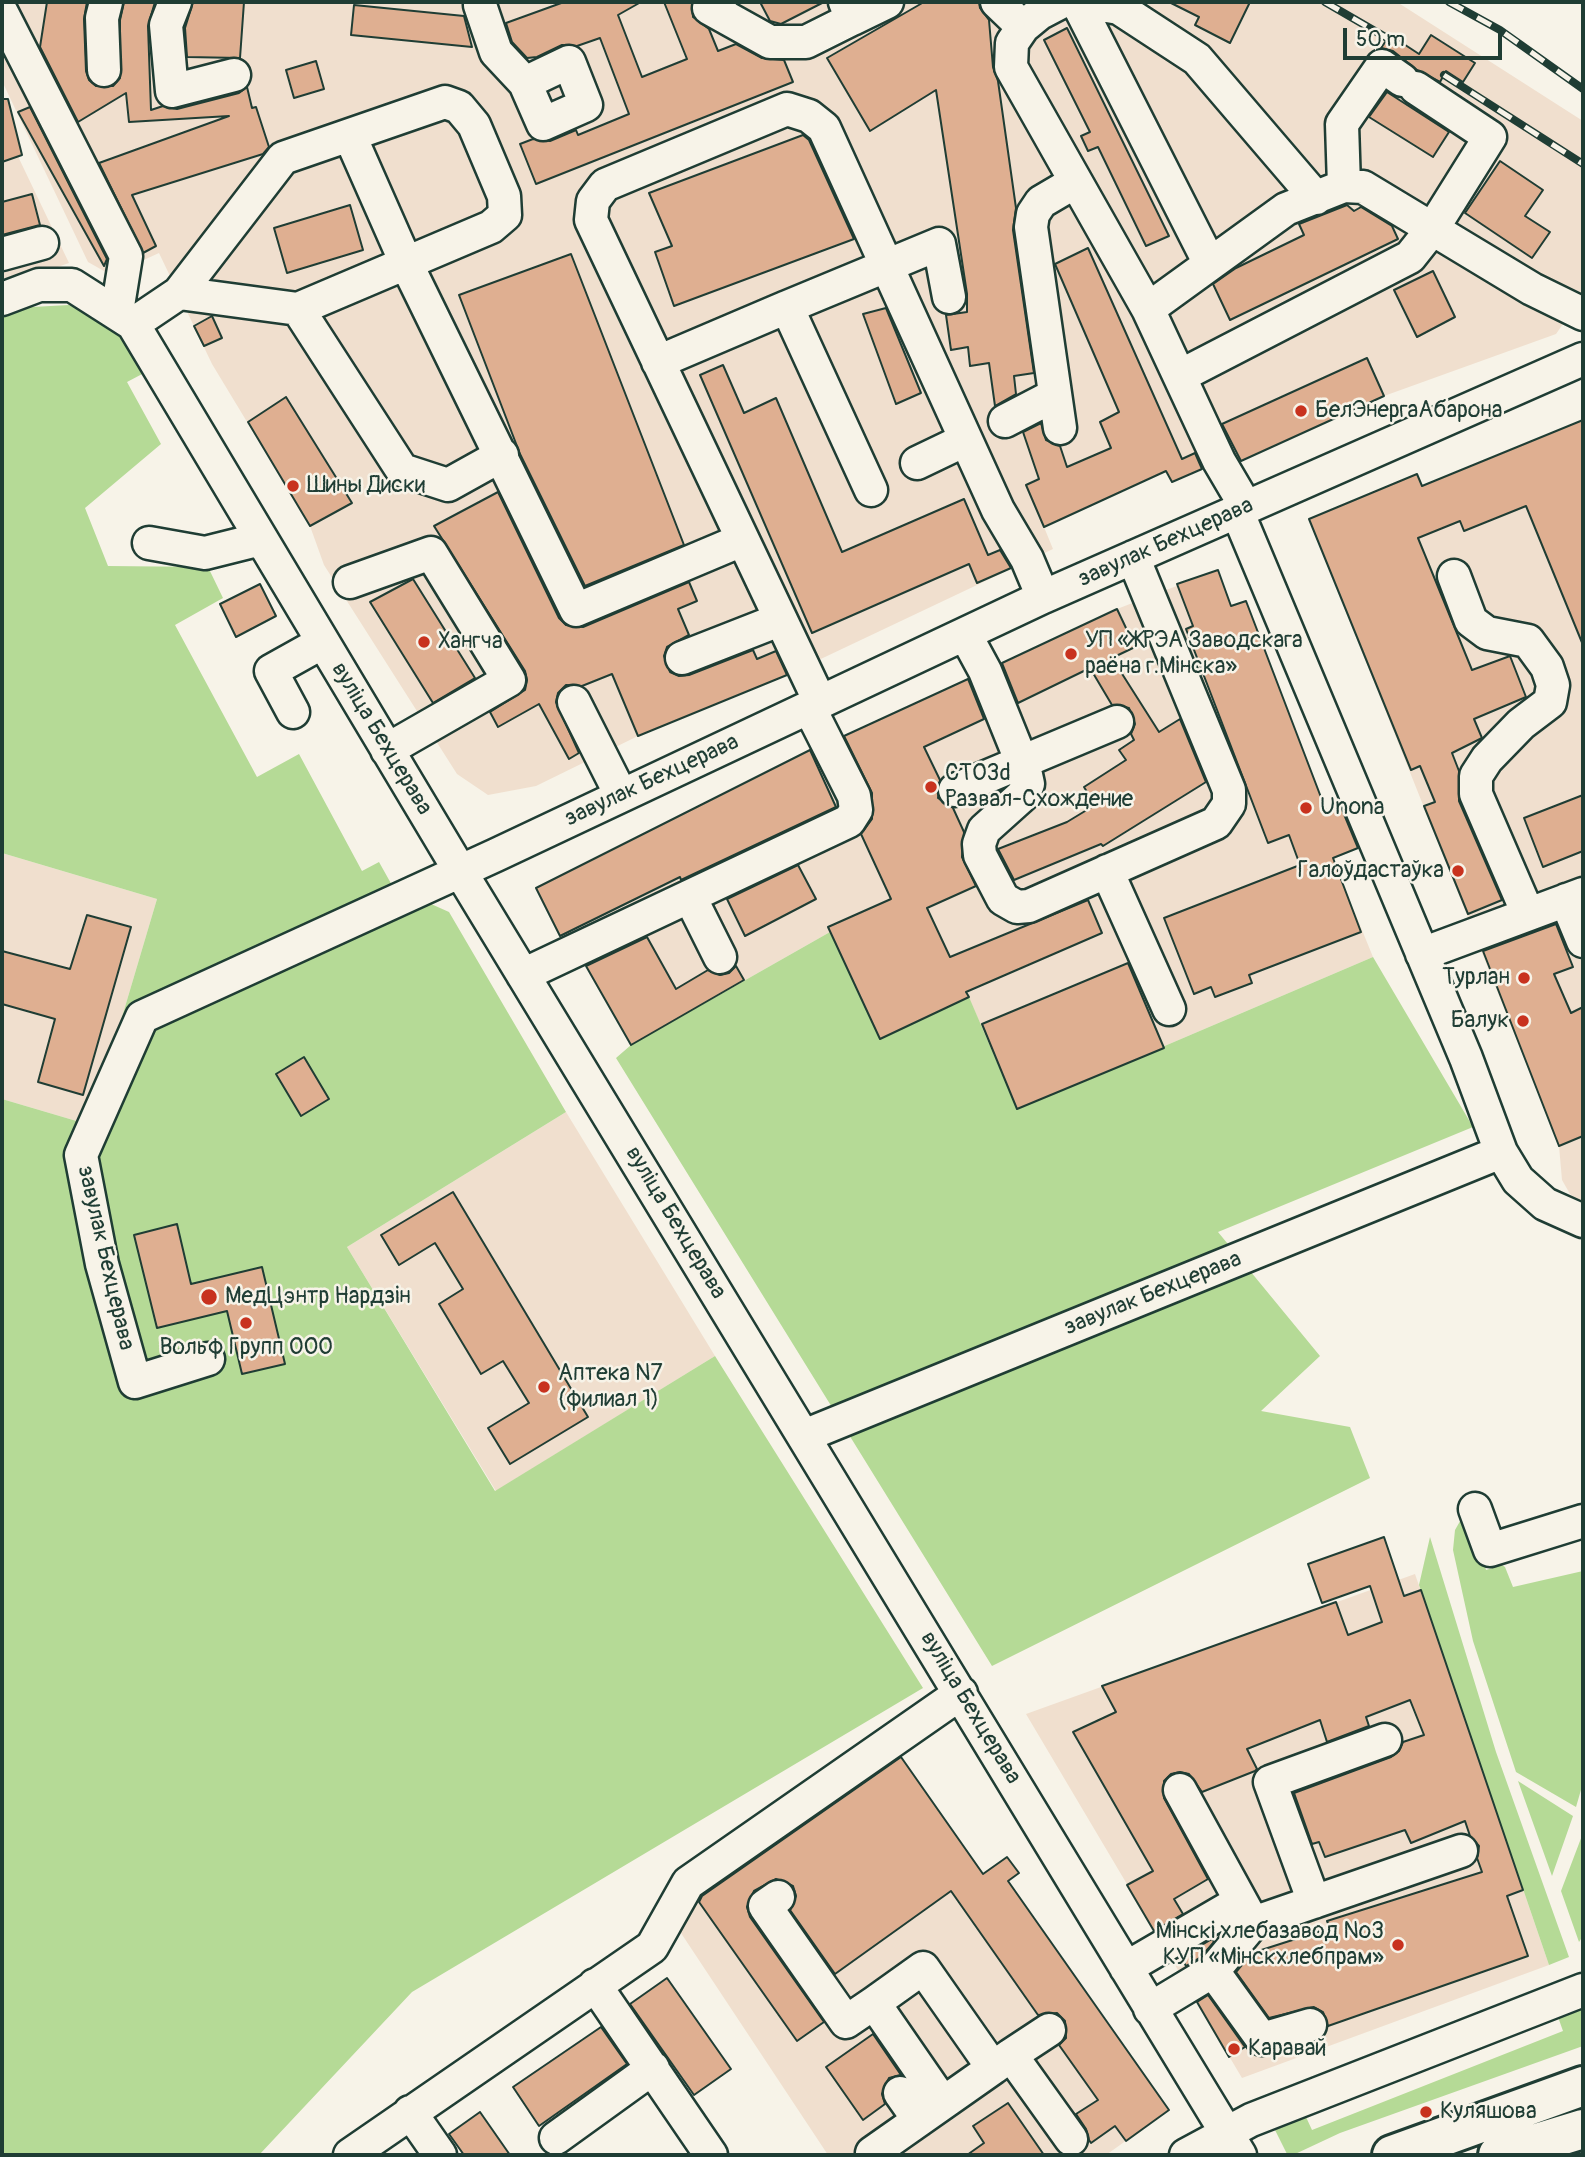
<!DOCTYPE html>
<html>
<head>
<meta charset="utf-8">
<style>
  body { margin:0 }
  #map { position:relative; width:1585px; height:2157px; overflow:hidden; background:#f7f3e8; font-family:Pangolin,sans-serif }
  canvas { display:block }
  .frame { position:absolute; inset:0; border:4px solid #1f3d34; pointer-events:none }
  .scale { position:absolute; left:1343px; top:28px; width:159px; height:32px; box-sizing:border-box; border:4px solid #1f3d34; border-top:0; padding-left:9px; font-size:21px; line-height:24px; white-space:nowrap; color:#1f3d34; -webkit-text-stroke:5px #f7f3e8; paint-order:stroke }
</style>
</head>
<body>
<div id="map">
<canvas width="1585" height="2157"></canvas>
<div class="frame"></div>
<div class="scale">50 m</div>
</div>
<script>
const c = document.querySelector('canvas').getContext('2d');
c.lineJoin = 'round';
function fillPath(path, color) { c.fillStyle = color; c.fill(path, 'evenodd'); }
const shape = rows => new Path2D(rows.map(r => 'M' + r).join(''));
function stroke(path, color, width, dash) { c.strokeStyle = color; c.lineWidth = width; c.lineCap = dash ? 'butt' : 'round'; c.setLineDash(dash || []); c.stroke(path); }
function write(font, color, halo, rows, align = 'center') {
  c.font = font + ' Pangolin,sans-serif'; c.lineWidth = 5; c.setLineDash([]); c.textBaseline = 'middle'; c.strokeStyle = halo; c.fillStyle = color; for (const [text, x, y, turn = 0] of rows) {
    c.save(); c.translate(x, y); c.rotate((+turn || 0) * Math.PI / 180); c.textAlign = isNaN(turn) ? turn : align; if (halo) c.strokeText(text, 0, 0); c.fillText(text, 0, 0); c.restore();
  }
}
const built = shape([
  [2,2,1397,2,1583,121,1583,295,1556,334,1384,396,1235,464,1231,456,1172,482,1166,471,1044,527,1053,549,787,675,638,736,536,786,488,795,457,774,324,565,310,526,212,364,159,253,111,275,88,262,2,81],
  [2,123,69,263,2,286],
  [1583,420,1583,1204,1570,1194,1562,1180,1559,1146,1309,519,1417,474,1426,496,1442,478],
  [1218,570,1231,606,1246,601,1326,812,1343,807,1359,848,1333,859,1373,957,1017,1109,969,998,880,1039,830,932,631,1045,585,965,574,952,541,886,820,745,840,738,1117,609],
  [2,853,157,899,90,1125,2,1099],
  [566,1112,715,1356,496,1491,347,1247],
  [1415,1574,1549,1965,1242,2078,1026,1714],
  [899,1755,983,1873,1007,1857,1019,1873,1008,1881,1169,2110,1106,2155,828,2155,675,1924,696,1898]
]);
const green = shape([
  [69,305,119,327,146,372,127,382,161,444,85,508,108,566,208,567,223,598,175,625,257,777,299,754,362,871,379,862,393,887,449,912,566,1112,347,1247,495,1491,715,1356,923,1688,412,1992,259,2155,2,2155,2,1099,90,1125,157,899,2,853,2,312,14,308],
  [830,932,880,1039,969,997,1017,1109,1373,957,1473,1127,1218,1232,1320,1356,1261,1411,1350,1427,1370,1478,992,1666,616,1058,631,1045],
  [1463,1516,1475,1528,1486,1570,1502,1565,1505,1567,1513,1587,1583,1571,1583,1783,1576,1807,1516,1772,1473,1641,1453,1550,1455,1530],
  [1430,1537,1496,1752,1569,1957,1549,1965,1419,1585],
  [1518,1781,1573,1816,1552,1876],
  [1583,1833,1583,1936,1579,1942,1561,1891],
  [1583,2007,1583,2046,1340,2133,1293,2155,1287,2154,1275,2130,1306,2117,1312,2130,1563,2031,1558,2017]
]);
const building = shape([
  [47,2,87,2,84,19,86,71,89,80,96,86,113,86,120,78,120,20,124,2,155,2,148,26,151,110,163,106,177,109,239,93,247,87,252,108,256,107,269,147,263,154,132,195,156,246,143,253,99,163,229,116,129,122,126,93,78,122,40,47,47,2],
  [193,2,244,2,240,58,187,57,185,28,193,2],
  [564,2,641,2,618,15,642,77,687,59,664,2,692,2,693,17,709,29,718,51,736,44,762,58,784,60,793,82,536,184,520,144,533,139,550,141,576,130,578,135,629,114,600,38,577,46,562,45,537,57,527,58,512,42,506,23,564,2],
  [760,2,824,2,781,24,770,21,760,2],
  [924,2,979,2,980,8,989,20,993,67,998,81,1016,208,1013,230,1034,373,1014,376,1016,394,995,406,989,363,970,366,968,347,951,350,946,315,967,312,967,294,936,90,870,131,827,58,924,2],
  [1169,2,1250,2,1230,43,1195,25,1199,17,1169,2],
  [354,5,464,16,472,47,351,35,354,5],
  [1067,28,1169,236,1146,246,1098,147,1088,151,1081,136,1090,132,1044,40,1067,28],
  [1390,35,1419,54,1431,35,1475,63,1463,82,1446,71,1440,82,1417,70,1393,51,1381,48,1390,35],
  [316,61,324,89,294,98,286,70,316,61],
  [1387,92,1449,132,1433,157,1369,117,1387,92],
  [2,99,8,99,22,155,2,162,2,99],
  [30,107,107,259,104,266,18,112,30,107],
  [803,135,809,140,854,239,674,306,655,252,672,246,649,193,803,135],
  [1500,161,1543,190,1525,216,1550,232,1532,258,1465,213,1500,161],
  [32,194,40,225,2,235,2,202,32,194],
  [350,205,363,250,287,273,274,228,350,205],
  [1347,205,1354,211,1361,207,1392,226,1398,239,1230,320,1213,284,1236,268,1304,235,1299,224,1347,205],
  [1088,248,1182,459,1195,453,1202,469,1172,482,1166,471,1044,527,1026,485,1039,479,1023,432,1041,423,1046,440,1060,446,1067,467,1111,448,1100,422,1119,412,1055,264,1088,248],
  [571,254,684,545,585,586,520,454,459,295,571,254],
  [1433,271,1455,317,1417,337,1394,290,1433,271],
  [886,308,921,393,896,404,863,314,886,308],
  [212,316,222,338,204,346,194,326,212,316],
  [1367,358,1384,396,1241,461,1222,424,1367,358],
  [723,365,744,413,776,398,842,552,964,499,988,555,1000,550,1011,568,977,583,969,564,812,633,700,375,723,365],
  [286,397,352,503,310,526,248,422,286,397],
  [1583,420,1583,645,1526,506,1464,531,1460,521,1418,538,1472,670,1510,656,1526,697,1474,719,1482,738,1452,753,1459,771,1459,801,1502,900,1468,914,1424,806,1435,802,1420,766,1411,770,1309,519,1417,474,1422,486,1583,420],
  [498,492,559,618,566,625,583,627,689,582,697,601,678,609,689,635,667,647,664,656,670,672,679,676,689,675,753,650,757,659,776,651,787,675,638,736,612,674,582,686,566,685,558,693,556,702,579,753,569,759,539,704,498,727,490,712,525,690,527,680,525,671,434,526,498,492],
  [1218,570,1231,606,1246,601,1327,813,1341,807,1358,848,1333,858,1361,932,1249,975,1252,983,1215,997,1211,987,1194,994,1164,918,1300,865,1289,835,1268,843,1186,629,1193,626,1177,584,1218,570],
  [413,579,475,678,433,703,370,602,413,579],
  [260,584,276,616,236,637,220,604,260,584],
  [1117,609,1135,647,1112,658,1159,732,1180,719,1206,782,1103,846,1101,844,1014,880,998,849,1067,822,1095,805,1084,787,1126,760,1119,750,1134,740,1131,734,1135,724,1129,708,1112,705,1090,668,1018,703,1002,663,1117,609],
  [968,679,984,719,924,747,940,780,938,798,953,808,964,832,962,857,976,886,927,908,950,957,1088,900,1102,933,966,992,969,997,880,1039,828,927,891,899,861,834,872,819,872,793,844,736,968,679],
  [810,750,836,807,681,880,680,877,560,936,536,888,810,750],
  [1583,795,1583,851,1543,867,1524,818,1583,795],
  [798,865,816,899,745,936,727,899,798,865],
  [87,915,131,927,83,1095,38,1082,55,1019,2,1004,2,951,70,969,87,915],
  [1556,924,1573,967,1554,974,1571,1013,1583,1007,1583,1136,1559,1146,1483,951,1556,924],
  [647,937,676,989,708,970,720,975,729,973,736,966,744,980,631,1045,586,966,647,937],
  [1128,963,1164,1048,1017,1109,982,1024,1128,963],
  [304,1057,329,1099,301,1116,276,1074,304,1057],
  [453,1192,588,1417,510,1464,488,1428,529,1403,503,1361,481,1374,439,1304,463,1289,435,1243,399,1265,381,1235,453,1192],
  [177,1224,191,1284,262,1267,285,1364,242,1374,227,1311,157,1328,134,1235,177,1224],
  [1384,1537,1404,1596,1421,1590,1523,1890,1507,1896,1528,1956,1328,2026,1323,2012,1314,2007,1269,2018,1236,1972,1252,1953,1330,1928,1327,1921,1482,1872,1477,1858,1479,1846,1470,1836,1465,1821,1411,1843,1405,1830,1325,1857,1319,1842,1312,1844,1294,1793,1391,1757,1399,1751,1403,1742,1424,1735,1410,1700,1366,1717,1369,1726,1327,1742,1320,1720,1247,1749,1257,1769,1255,1771,1202,1792,1189,1774,1180,1772,1171,1774,1164,1781,1164,1798,1208,1879,1174,1899,1183,1914,1154,1931,1127,1885,1153,1871,1073,1732,1116,1712,1102,1686,1336,1602,1348,1635,1382,1622,1370,1586,1322,1603,1308,1564,1384,1537],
  [901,1757,983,1874,1007,1857,1019,1873,1008,1881,1169,2110,1126,2141,1115,2126,1091,2143,1089,2140,1086,2129,1076,2114,1098,2100,1059,2045,1066,2038,1065,2021,1057,2013,1038,2015,951,1891,835,1974,790,1910,796,1896,793,1886,776,1879,754,1891,747,1907,750,1917,824,2022,797,2041,699,1902,702,1896,901,1757],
  [1212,1939,1214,1942,1201,1957,1186,1966,1181,1957,1212,1939],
  [667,1978,731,2069,694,2095,630,2004,667,1978],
  [1208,1995,1245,2047,1229,2057,1197,2002,1208,1995],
  [601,2027,627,2064,539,2126,513,2087,601,2027],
  [873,2034,901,2075,889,2078,882,2094,885,2104,863,2120,826,2067,873,2034],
  [1008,2103,1044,2155,967,2155,984,2143,973,2126,1008,2103],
  [480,2112,510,2155,464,2155,449,2134,480,2112]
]);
const minor = shape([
  [175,2,166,25,172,91,234,75],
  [720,2,709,8,770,42,806,42,852,19,845,2],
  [997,2,1023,27],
  [1061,2,1040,13,1023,27,1012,43,1011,67,1148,309],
  [1077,2,1210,264],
  [1083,2,1119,8,1197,59,1316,198],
  [480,5,496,52,525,83,543,124,586,105,569,62,525,83],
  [2,13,126,256,117,312],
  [852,19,887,2],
  [104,70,102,18,106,2],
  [350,136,407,265,576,610,742,540],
  [1344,186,1342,124,1382,66,1402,80],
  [2,254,42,243],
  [179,293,283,158,445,102,459,107,474,125,504,196,505,215,491,227,298,309],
  [2,299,39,285,72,285,133,324,460,871,1240,2155],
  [133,324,179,293,298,309,402,470,448,485,502,455],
  [658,362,787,307],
  [1180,376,1410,257,1433,228,1490,137,1416,88],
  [1005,421,1055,395],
  [1060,428,1031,227,1033,214,1041,202,1075,182],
  [917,463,965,440],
  [871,490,787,307,939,244,949,297],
  [1246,507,1219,461,1148,309,1286,209,1344,186,1363,187,1532,289,1583,314],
  [1237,511,1466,1058,1501,1152,1518,1180,1545,1204,1583,1221],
  [149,543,205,553,261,539],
  [1454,576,1471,621,1487,633,1528,641,1547,667,1553,685,1550,702,1521,724,1487,759,1476,776,1476,794,1528,914],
  [350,582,431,553,509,680,387,750],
  [965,634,985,671,1025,770,1028,784,1023,795,984,830,979,844,980,855,1003,899,1017,907,1029,906,1216,823,1229,804,1229,790,1133,557],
  [682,658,779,620],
  [574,702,621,795],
  [820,702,591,220,593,201,605,185,787,109,809,116,824,128,998,510,1027,559,1043,597],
  [293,712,271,671,323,642],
  [955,790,1117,722],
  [1107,871,1169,1009],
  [690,897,720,957],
  [1566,900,1583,941],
  [1422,954,1583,894],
  [523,975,849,821,856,810,854,796,809,707],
  [208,1359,135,1382,102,1264,81,1155,142,1017,496,855,1043,597,1583,359],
  [804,1436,1501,1152],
  [1475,1509,1490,1550,1583,1521],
  [778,1897,765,1906,846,2022,874,2003,943,2103],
  [1314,1902,1270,1782,1385,1740],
  [1253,1923,1461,1851],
  [1126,1968,1241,1901],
  [1213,1971,1262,2039,1310,2025],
  [595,1985,711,2155],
  [874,2003,923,1968,993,2068,1011,2055,1071,2139],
  [1150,2009,1213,1971,1253,1923,1180,1790],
  [1011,2055,1049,2030],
  [900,2093,919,2120],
  [410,2112,440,2155],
  [556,2138,653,2068],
  [872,2153,993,2068],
  [350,2155,652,1947,688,1883,961,1693],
  [1186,2155,1251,2120,1583,1990]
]);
const major = shape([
  [1392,2155,1583,2086],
  [1498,2155,1583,2129]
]);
const rail = shape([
  [1325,2,1387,38],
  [1449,2,1500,30,1583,89],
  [1444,75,1583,164]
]);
const markers = [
  [1301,411,7,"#c8321e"],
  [293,486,7,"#c8321e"],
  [424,642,7,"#c8321e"],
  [1071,654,7,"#c8321e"],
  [931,787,7,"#c8321e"],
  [1306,808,7,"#c8321e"],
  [1458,871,7,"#c8321e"],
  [1524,978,7,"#c8321e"],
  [1523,1021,7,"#c8321e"],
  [209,1297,9,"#c8321e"],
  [246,1323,7,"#c8321e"],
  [544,1387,7,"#c8321e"],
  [1398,1945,7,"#c8321e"],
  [1234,2049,7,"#c8321e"],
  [1426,2112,7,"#c8321e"]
];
const poiNames = [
  ["БелЭнергаАбарона",1315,411],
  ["Шины Диски",307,486],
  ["УП «ЖРЭА Заводскага",1085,641],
  ["раёна г.Мінска»",1085,667],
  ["Хангча",438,642],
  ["СТО3d",945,774],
  ["Развал-Схождение",945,800],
  ["Unona",1320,808],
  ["Галоўдастаўка",1444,871,"right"],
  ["Турлан",1510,978,"right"],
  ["Балук",1509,1021,"right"],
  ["МедЦэнтр Нардзін",225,1297],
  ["Вольф Групп ООО",246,1348,"center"],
  ["Аптека N7",558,1374],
  ["(филиал 1)",558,1400],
  ["Мінскі хлебазавод №3",1384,1932,"right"],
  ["КУП «Мінскхлебпрам»",1384,1958,"right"],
  ["Каравай",1248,2049],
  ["Куляшова",1440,2112]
];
const streetNames = [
  ["завулак Бехцерава",1166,543,-24],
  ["вуліца Бехцерава",381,739,59],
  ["завулак Бехцерава",652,781,-25],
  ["вуліца Бехцерава",675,1223,59],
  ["завулак Бехцерава",105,1258,77],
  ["завулак Бехцерава",1153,1294,-22],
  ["вуліца Бехцерава",970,1708,59]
];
fillPath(built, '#f0dfce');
fillPath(green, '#b5da96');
fillPath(building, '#dfaf91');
stroke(building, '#1f3d34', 2);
stroke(minor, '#1f3d34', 37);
stroke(major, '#1f3d34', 44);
stroke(minor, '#f7f3e8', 32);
stroke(major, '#f7f3e8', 38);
stroke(rail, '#1f3d34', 8);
stroke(rail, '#f7f3e8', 5, [16]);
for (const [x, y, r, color] of markers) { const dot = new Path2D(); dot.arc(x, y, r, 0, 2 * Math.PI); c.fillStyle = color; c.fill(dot); stroke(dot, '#f7f3e8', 2.5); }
write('23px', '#1f3d34', '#f7f3e8', poiNames, 'left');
write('23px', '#1f3d34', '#f7f3e8', streetNames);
</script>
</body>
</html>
